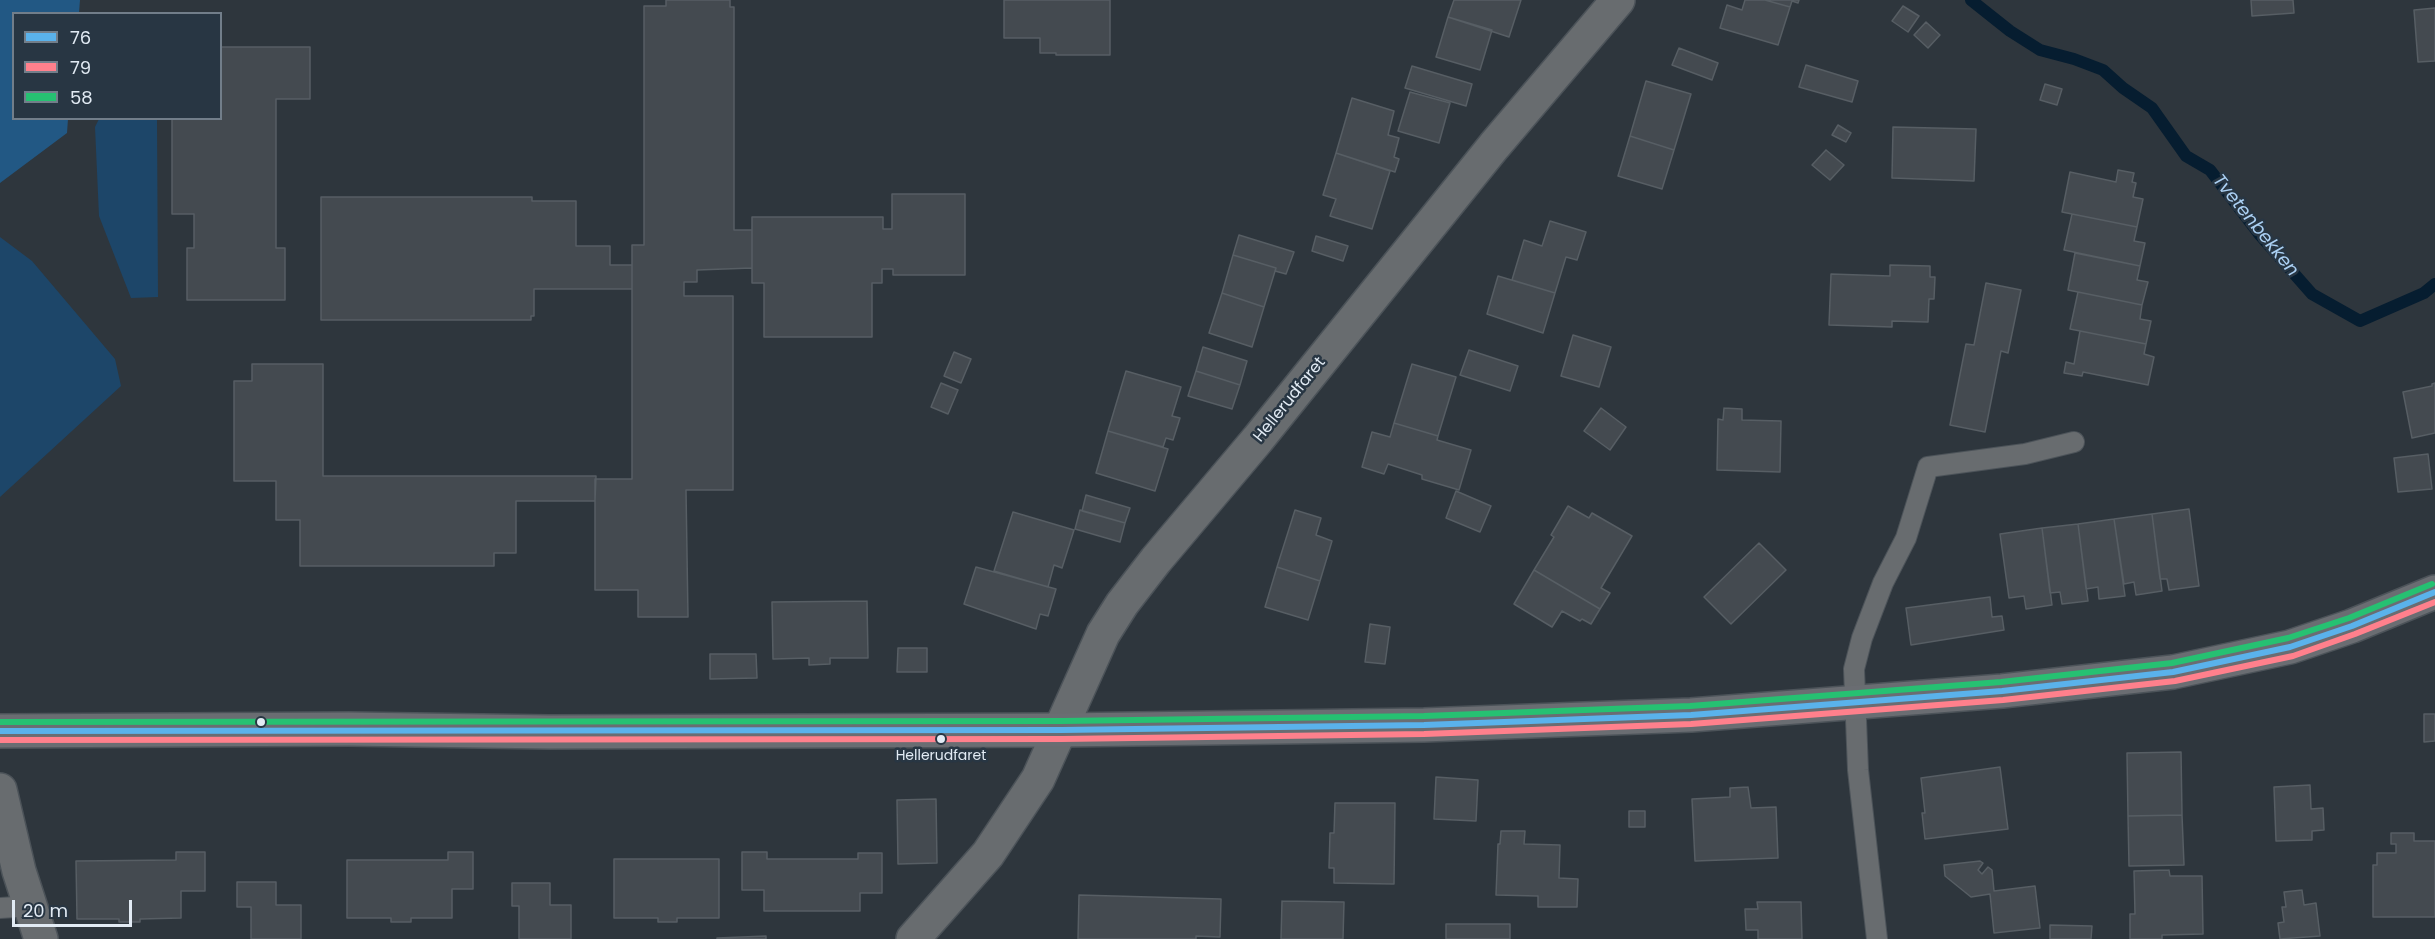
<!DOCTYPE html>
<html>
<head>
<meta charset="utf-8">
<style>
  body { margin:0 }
  #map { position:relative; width:2435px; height:939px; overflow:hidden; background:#2e363d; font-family:Poppins,sans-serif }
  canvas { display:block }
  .legend { position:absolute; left:12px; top:12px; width:210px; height:108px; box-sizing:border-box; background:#283643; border:2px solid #727e8a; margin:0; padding:8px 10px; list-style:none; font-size:18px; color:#e2ebf4 }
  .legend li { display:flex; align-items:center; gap:12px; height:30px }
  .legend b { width:30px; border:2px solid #727e8a }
  .scale { position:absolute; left:12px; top:900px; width:120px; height:27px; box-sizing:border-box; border:3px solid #e2ebf4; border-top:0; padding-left:8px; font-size:18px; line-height:21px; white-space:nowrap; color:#e2ebf4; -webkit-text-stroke:4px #283643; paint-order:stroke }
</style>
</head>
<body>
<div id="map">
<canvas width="2435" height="939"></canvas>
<ul class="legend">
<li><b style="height:8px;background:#5ab2eb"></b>76</li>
<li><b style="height:8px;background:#ff808c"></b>79</li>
<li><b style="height:8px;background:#26c172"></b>58</li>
</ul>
<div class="scale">20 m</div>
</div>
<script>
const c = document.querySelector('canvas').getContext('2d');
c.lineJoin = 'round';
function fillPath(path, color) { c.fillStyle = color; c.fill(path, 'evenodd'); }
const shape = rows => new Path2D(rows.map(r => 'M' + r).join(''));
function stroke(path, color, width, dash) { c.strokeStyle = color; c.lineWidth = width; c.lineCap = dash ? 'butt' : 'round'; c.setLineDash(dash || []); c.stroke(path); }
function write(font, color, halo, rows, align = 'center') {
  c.font = font + ' Poppins,sans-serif'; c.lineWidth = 5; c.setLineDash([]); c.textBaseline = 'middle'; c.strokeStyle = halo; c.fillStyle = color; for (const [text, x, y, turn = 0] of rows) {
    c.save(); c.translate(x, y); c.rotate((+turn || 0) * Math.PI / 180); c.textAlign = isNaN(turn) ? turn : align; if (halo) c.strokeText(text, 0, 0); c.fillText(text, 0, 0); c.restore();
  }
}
const green = shape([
  [99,119,157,119,158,297,131,298,99,216,95,127],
  [0,237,32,261,115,359,121,386,0,497]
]);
const forest = shape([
  [0,0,80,0,79,13,14,14,14,118,68,119,67,133,0,183]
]);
const stream = shape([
  [1971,0,2010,31,2040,50,2074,59,2103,70,2123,88,2152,108,2186,156,2210,170,2260,235,2312,294,2360,321,2424,293,2435,284]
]);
const building = shape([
  [666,0,730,0,730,7,734,7,734,230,752,230,752,268,697,270,697,282,684,282,684,296,733,296,733,490,686,490,688,617,638,617,638,590,595,590,595,479,632,479,632,245,644,245,644,6,666,6,666,0],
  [1004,0,1110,0,1110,55,1056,55,1056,53,1040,53,1040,38,1004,38,1004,0],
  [1454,0,1521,0,1509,37,1448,17,1454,0],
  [1745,0,1765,0,1790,7,1778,45,1720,28,1727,5,1742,10,1745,0],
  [1765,0,1799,0,1798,3,1792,1,1790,7,1765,0],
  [2251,0,2293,0,2294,13,2252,16,2251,0],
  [1903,6,1919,16,1908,32,1892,21,1903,6],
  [2435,8,2435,61,2418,62,2414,10,2435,8],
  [1448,17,1492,30,1480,70,1436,57,1448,17],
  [1926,22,1940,35,1928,48,1914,35,1926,22],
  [220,47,310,47,310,99,276,99,276,248,285,248,285,300,187,300,187,248,194,248,194,214,172,214,172,118,220,118,220,47],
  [1679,48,1718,63,1712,80,1672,65,1679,48],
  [1806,65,1858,81,1852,102,1799,87,1806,65],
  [1412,66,1472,84,1466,106,1405,88,1412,66],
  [1646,81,1691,94,1674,150,1630,136,1646,81],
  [2045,84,2062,89,2057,105,2040,100,2045,84],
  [1410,92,1450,103,1439,143,1398,131,1410,92],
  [1352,98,1394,111,1388,135,1399,138,1394,157,1399,159,1395,172,1336,153,1352,98],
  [1838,125,1851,133,1846,142,1832,135,1838,125],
  [1893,127,1976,129,1974,181,1892,178,1893,127],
  [1630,136,1674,150,1662,189,1618,176,1630,136],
  [1826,150,1844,165,1830,180,1812,165,1826,150],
  [1336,153,1390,171,1372,229,1330,216,1336,199,1323,195,1336,153],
  [2118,170,2134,173,2132,182,2136,183,2133,197,2143,199,2137,227,2062,212,2070,172,2116,182,2118,170],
  [892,194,965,194,965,275,893,275,893,269,882,269,882,283,872,283,872,337,764,337,764,283,752,283,752,217,883,217,883,229,892,229,892,194],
  [321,197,532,197,532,201,576,201,576,246,610,246,610,265,632,265,632,289,534,289,534,316,531,316,531,320,321,320,321,197],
  [2072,214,2137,227,2134,241,2145,243,2140,266,2064,250,2072,214],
  [1550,221,1586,232,1577,260,1566,257,1555,293,1512,280,1524,240,1542,246,1550,221],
  [1239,235,1294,252,1286,274,1275,271,1276,268,1233,255,1239,235],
  [1316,236,1348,246,1343,261,1312,251,1316,236],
  [2075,253,2140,266,2137,280,2148,282,2142,305,2068,290,2075,253],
  [1233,255,1276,268,1264,307,1222,293,1233,255],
  [1890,265,1930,266,1930,277,1935,277,1934,299,1929,299,1928,322,1892,321,1892,327,1829,325,1831,274,1890,276,1890,265],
  [1498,276,1555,293,1543,333,1487,314,1498,276],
  [1986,283,2021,290,2008,353,2001,351,1985,432,1950,425,1966,344,1974,345,1986,283],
  [2078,292,2142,305,2140,319,2151,321,2146,344,2070,329,2078,292],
  [1222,293,1264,307,1252,347,1209,333,1222,293],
  [2080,331,2146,344,2144,354,2154,357,2148,385,2083,372,2082,376,2064,373,2066,362,2074,364,2080,331],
  [1573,335,1611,347,1599,387,1561,376,1573,335],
  [1203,347,1247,361,1240,385,1196,371,1203,347],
  [1469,350,1518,366,1510,391,1460,375,1469,350],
  [954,352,971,359,961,383,944,376,954,352],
  [252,364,323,364,323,476,596,476,595,501,516,501,516,553,494,553,494,566,300,566,300,520,276,520,276,481,234,481,234,381,252,381,252,364],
  [1412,364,1456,377,1438,436,1394,423,1412,364],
  [1126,371,1181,387,1172,416,1180,418,1173,440,1166,438,1163,447,1108,431,1126,371],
  [1196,371,1240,385,1232,409,1188,396,1196,371],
  [941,383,958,390,948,414,931,407,941,383],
  [2435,383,2435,433,2412,438,2403,392,2432,386,2432,384,2435,383],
  [1601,408,1626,427,1610,450,1584,431,1601,408],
  [1724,408,1742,409,1742,420,1781,421,1780,472,1717,470,1718,419,1723,420,1724,408],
  [1394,423,1438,436,1437,440,1471,450,1459,490,1422,479,1422,475,1388,464,1384,474,1362,467,1372,432,1390,437,1394,423],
  [1108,431,1168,449,1155,491,1096,473,1108,431],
  [2428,454,2432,489,2398,492,2394,458,2428,454],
  [1456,491,1491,506,1480,532,1446,518,1456,491],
  [1086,495,1130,508,1125,523,1082,511,1086,495],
  [1568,506,1589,518,1592,513,1632,536,1601,588,1610,593,1600,609,1534,570,1554,537,1551,535,1568,506],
  [2189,509,2199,586,2169,590,2167,579,2160,579,2152,514,2189,509],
  [1080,510,1125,523,1120,542,1075,529,1080,510],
  [1295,510,1321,518,1316,535,1332,541,1320,581,1277,567,1295,510],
  [1013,512,1074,530,1062,568,1054,565,1048,587,994,571,1013,512],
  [2152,514,2162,591,2136,595,2134,582,2124,584,2114,519,2152,514],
  [2114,519,2125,596,2099,599,2098,587,2086,589,2078,524,2114,519],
  [2078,524,2088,601,2062,604,2060,592,2050,593,2042,528,2078,524],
  [2042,528,2052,605,2026,609,2024,596,2009,598,2000,534,2042,528],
  [1759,543,1786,570,1731,624,1704,597,1759,543],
  [976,567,1056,589,1048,616,1040,614,1036,629,964,604,976,567],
  [1277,567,1320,581,1308,620,1265,607,1277,567],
  [1534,570,1600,609,1591,624,1582,619,1580,621,1562,611,1552,627,1514,604,1534,570],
  [1990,597,1992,617,2002,616,2004,630,1911,645,1906,608,1990,597],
  [867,601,868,658,830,658,830,664,809,665,809,658,773,659,772,602,867,601],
  [1370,624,1390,627,1385,664,1365,662,1370,624],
  [898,648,927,648,927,672,897,672,898,648],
  [710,654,756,654,757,678,710,679,710,654],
  [2424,714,2435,714,2435,741,2424,742,2424,714],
  [2181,752,2182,815,2128,816,2127,753,2181,752],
  [2000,767,2008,829,1925,839,1922,813,1925,813,1921,778,2000,767],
  [1436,777,1478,780,1476,821,1434,819,1436,777],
  [2310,785,2311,809,2323,808,2324,830,2312,831,2312,840,2276,841,2274,787,2310,785],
  [1748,787,1751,808,1776,807,1778,858,1695,861,1692,799,1730,797,1730,788,1748,787],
  [936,799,937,863,898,864,897,800,936,799],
  [1335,803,1395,803,1394,884,1334,883,1334,868,1329,868,1330,833,1334,833,1335,803],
  [1629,811,1645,811,1645,827,1629,827,1629,811],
  [2182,815,2184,865,2129,866,2128,816,2182,815],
  [1501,831,1525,831,1524,844,1560,845,1559,878,1578,879,1577,907,1538,907,1538,896,1496,895,1498,844,1500,844,1501,831],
  [2391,833,2414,833,2414,841,2435,841,2435,917,2373,917,2373,865,2377,865,2377,853,2396,853,2396,844,2391,844,2391,833],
  [176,852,205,852,205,891,181,891,181,918,140,919,140,922,119,922,119,919,77,919,76,861,176,860,176,852],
  [448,852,473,852,473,889,452,889,452,918,411,918,411,922,391,922,391,918,347,918,347,860,448,860,448,852],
  [742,852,767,852,767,859,858,859,858,853,882,853,882,893,860,893,860,911,764,911,764,890,742,890,742,852],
  [614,859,719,859,719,918,677,918,677,922,658,922,658,918,614,918,614,859],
  [1980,861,1983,863,1978,870,1982,874,1988,867,1992,870,1994,891,2035,886,2040,928,1994,933,1990,894,1971,897,1945,876,1944,865,1980,861],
  [2169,870,2170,876,2202,876,2203,934,2162,935,2162,939,2130,939,2130,914,2135,914,2134,871,2169,870],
  [237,882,276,882,276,905,301,905,301,939,251,939,251,907,237,907,237,882],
  [512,883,550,883,550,905,571,905,571,939,519,939,519,906,512,906,512,883],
  [2302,890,2304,905,2316,903,2320,936,2280,939,2278,923,2284,922,2282,907,2286,907,2284,892,2302,890],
  [1079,895,1221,899,1220,937,1196,936,1196,939,1078,939,1079,895],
  [1282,901,1344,902,1343,939,1281,939,1282,901],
  [1757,902,1801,902,1802,939,1758,939,1758,930,1746,930,1745,909,1758,909,1757,902],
  [1446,924,1510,924,1510,939,1446,939,1446,924],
  [2050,925,2092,926,2091,939,2050,939,2050,925],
  [766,936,766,939,717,939,717,938,766,936]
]);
const service = shape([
  [0,908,31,906],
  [1877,939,1858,770,1854,669,1862,638,1883,583,1906,538,1928,467,2025,454,2074,442]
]);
const minor = shape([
  [0,790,19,871,41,939],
  [913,939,988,854,1038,779,1103,634,1122,604,1156,560,1258,439,1494,146,1618,0]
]);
const secondary = shape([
  [0,731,349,729,550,732,1062,730,1424,725,1691,715,2002,691,2173,672,2290,647,2352,626,2435,592]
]);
const bus1 = shape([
  [0,731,1062,730,1424,725,1691,715,2002,691,2173,672,2290,647,2352,626,2435,592]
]);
const bus2 = shape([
  [0,740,1062,739,1424,734,1691,724,2003,700,2175,681,2293,656,2355,634,2435,602]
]);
const bus3 = shape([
  [0,722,1062,721,1424,716,1690,706,2001,682,2172,663,2288,638,2349,618,2432,584]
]);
const markers = [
  [261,722,5,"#e2ebf4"],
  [941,739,5,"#e2ebf4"]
];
const busNames = [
  ["Hellerudfaret",941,756]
];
const streetNames = [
  ["Hellerudfaret",1290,400,-51]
];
const waterNames = [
  ["Tvetenbekken",2255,226,51]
];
fillPath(green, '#1d4669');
fillPath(forest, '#225884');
stroke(stream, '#061d30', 12);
fillPath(building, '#444a50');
stroke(building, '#575e64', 1.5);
stroke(service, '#4c5359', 22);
stroke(minor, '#4c5359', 36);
stroke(secondary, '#4c5359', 36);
stroke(service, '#686c6f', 20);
stroke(minor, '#686c6f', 33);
stroke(secondary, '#6a6d72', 33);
stroke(bus1, '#5ab2eb', 6);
stroke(bus2, '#ff808c', 6);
stroke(bus3, '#26c172', 6);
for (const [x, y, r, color] of markers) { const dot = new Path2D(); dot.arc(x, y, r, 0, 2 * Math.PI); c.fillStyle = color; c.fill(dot); stroke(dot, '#283643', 2); }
write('14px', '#e2ebf4', '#283643', busNames);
write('16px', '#e2ebf4', '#283643', streetNames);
write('italic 18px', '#abd0f3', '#283643', waterNames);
</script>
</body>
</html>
